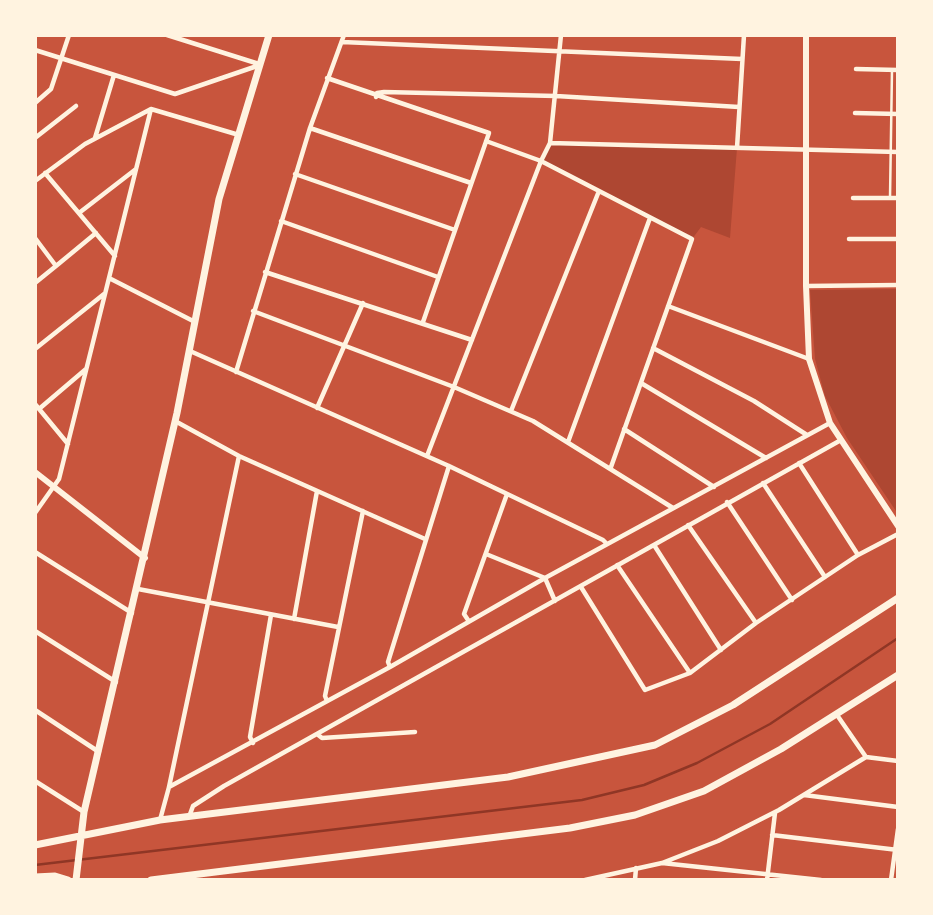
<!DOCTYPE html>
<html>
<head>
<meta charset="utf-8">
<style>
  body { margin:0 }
  #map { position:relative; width:933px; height:915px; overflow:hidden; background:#c8553d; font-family:"Asap Condensed",sans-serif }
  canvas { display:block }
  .frame { position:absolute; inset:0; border:37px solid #fff3e0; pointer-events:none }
</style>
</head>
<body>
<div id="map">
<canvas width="933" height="915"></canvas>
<div class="frame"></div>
</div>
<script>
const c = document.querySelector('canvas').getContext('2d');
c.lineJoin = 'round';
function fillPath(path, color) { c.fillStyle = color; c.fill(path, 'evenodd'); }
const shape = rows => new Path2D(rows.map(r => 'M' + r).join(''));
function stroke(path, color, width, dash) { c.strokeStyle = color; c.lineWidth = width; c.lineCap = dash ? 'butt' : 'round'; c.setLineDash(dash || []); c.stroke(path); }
const green = shape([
  [550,143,737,148,730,238,701,227,692,239,541,161],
  [898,289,898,514,847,438,825,396,815,359,810,290]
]);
const stream = shape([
  [35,865,582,800,644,785,697,763,770,724,898,638]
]);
const service = shape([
  [890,198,892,70]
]);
const minor = shape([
  [167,35,259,64],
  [561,35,550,143,541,161,692,239,611,467],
  [342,42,742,59],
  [35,50,175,94,260,65],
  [856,69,898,70],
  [327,78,489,133,423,322],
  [376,97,377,93,384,92,556,96,739,107],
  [35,103,51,89,69,35],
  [855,113,898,114],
  [310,128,471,183],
  [35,138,76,106],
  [95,138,114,75],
  [550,143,898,152],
  [737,148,744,35],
  [45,173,115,256],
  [295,174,455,230],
  [35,181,85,144,151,109,239,135],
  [853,198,898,198],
  [79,213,136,169],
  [281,221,438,277],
  [35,238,56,266,35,283],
  [849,239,898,239],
  [56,266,96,233],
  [265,272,472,340],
  [109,278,195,322],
  [806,286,898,285],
  [668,306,809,359],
  [253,311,454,387,533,421,673,508],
  [653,348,754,401,807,435],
  [35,349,104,294],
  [190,351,449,466,603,540,607,544],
  [236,372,310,128,344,35],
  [641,383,766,458],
  [35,404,68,444],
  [317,408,363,303],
  [39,409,86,369],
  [511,411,599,191],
  [175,421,239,456,425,539],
  [624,429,714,487],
  [568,442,650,218],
  [427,456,541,161,486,141],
  [799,463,858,555],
  [763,483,825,577],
  [727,502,792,600],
  [35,513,59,479,151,109],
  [688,525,756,623],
  [654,545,721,650],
  [35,552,132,613],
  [486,554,545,578,555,601],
  [617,565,690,673],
  [581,587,645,690,690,673,756,623,858,555,898,534],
  [138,589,338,627],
  [294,619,317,491],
  [468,620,464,614,507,494],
  [35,631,116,682],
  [390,667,388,662,449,466],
  [327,701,325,696,363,511],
  [35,710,99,752],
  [837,715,866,757,898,761],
  [317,734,322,738,415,732],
  [253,743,250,737,271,615],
  [35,781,84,812],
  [169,787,390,667,545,578,830,423],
  [804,795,898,807],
  [189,817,193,806,224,786,841,440],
  [160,820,169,787,239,456],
  [772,835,898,850],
  [662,863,821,880],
  [585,880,662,863,718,841,779,810,866,757],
  [635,880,636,868],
  [767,880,775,813],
  [891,880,898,829]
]);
const tertiary = shape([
  [806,35,806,286,809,359,830,423,898,526],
  [35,472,145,558]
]);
const secondary = shape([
  [35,845,160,820,508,777,655,745,733,705,898,598],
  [35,877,55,876,68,880],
  [76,880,84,812,177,413,219,199,269,35],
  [151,880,570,828,635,815,704,791,781,749,898,675]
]);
fillPath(green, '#ae4732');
stroke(stream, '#8f3625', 2.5);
stroke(service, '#fff3e0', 2.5);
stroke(minor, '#fff3e0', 4.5);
stroke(tertiary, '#fff3e0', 6);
stroke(secondary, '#fff3e0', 7);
</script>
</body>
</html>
